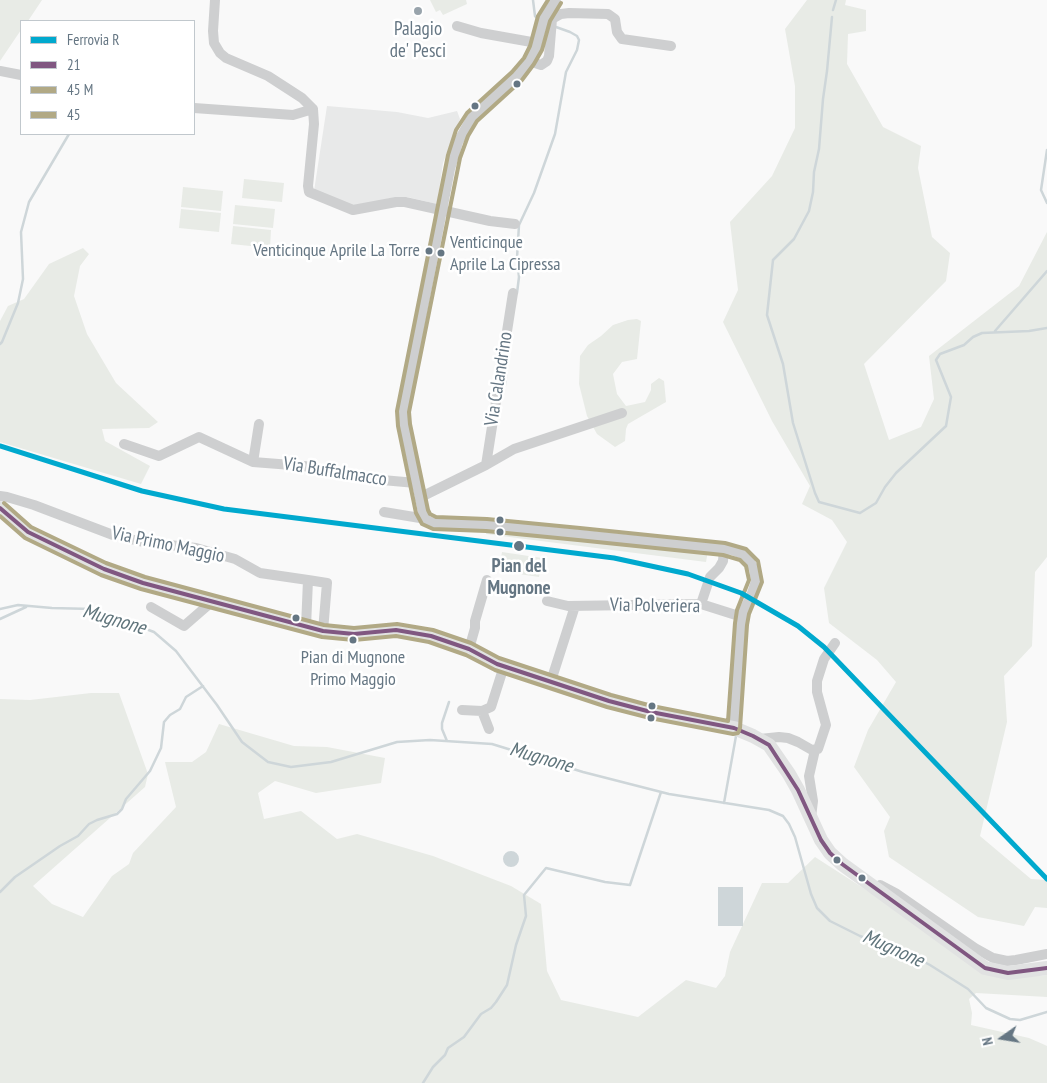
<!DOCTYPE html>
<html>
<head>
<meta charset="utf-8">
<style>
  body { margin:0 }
  #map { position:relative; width:1047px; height:1083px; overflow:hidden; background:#f9f9f9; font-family:"PT Sans Narrow",sans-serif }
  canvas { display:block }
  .legend { position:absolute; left:20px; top:20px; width:175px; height:115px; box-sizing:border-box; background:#fff; border:1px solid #c1c8cd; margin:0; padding:6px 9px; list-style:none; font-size:15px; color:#657683 }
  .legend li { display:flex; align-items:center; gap:10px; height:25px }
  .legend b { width:25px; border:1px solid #c1c8cd }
  .north { position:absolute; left:977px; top:1013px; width:50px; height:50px; -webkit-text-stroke:4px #fff; paint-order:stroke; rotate:257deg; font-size:14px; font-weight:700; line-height:20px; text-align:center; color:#657683 }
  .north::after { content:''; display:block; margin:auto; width:18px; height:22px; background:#657683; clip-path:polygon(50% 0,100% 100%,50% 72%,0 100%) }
</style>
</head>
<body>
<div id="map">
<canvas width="1047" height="1083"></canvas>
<ul class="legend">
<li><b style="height:6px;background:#00a9ce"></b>Ferrovia R</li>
<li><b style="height:6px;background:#805781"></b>21</li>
<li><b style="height:6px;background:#b1a985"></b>45 M</li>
<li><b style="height:6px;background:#b1a985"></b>45</li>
</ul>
<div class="north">N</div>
</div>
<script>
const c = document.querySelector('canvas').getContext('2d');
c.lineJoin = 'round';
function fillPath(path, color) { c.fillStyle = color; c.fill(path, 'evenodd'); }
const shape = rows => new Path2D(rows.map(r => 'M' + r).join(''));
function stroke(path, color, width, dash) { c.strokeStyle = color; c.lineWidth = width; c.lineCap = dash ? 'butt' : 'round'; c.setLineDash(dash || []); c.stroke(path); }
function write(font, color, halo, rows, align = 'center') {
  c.font = font + ' "PT Sans Narrow",sans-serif'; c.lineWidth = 5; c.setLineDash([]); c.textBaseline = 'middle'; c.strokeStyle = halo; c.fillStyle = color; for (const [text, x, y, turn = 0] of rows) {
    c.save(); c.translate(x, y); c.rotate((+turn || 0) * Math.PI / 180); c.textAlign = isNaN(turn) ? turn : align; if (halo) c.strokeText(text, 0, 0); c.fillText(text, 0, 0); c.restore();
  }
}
const built = shape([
  [327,106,397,112,428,118,457,111,460,119,443,163,437,204,407,197,391,198,362,205,353,206,314,191]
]);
const green = shape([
  [0,0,42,0,28,21,21,21,21,30,0,61],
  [430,0,466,0,467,4,443,15,440,10,436,12],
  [807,0,846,0,845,5,866,10,866,31,848,34,847,64,883,127,921,146,918,168,932,237,950,253,946,281,864,364,889,440,921,427,934,399,929,356,1019,286,1047,232,1047,557,1035,572,1032,646,1004,676,1007,722,980,836,1031,879,1047,880,1047,908,1035,907,1024,926,978,917,889,857,884,831,890,817,854,767,868,730,896,682,877,660,829,623,824,588,847,542,832,520,802,504,810,486,772,421,723,322,738,290,730,222,772,176,795,128,795,86,785,29],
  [244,179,284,183,282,202,242,198],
  [183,187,223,191,221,211,181,207],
  [235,205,275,209,273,228,233,224],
  [181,209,221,213,219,232,179,228],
  [233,226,271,230,270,248,231,244],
  [83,248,89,254,80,266,74,296,87,334,116,383,158,422,149,428,102,429,105,441,150,466,141,484,0,442,0,321,8,306,24,299,49,264],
  [637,319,641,321,637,359,622,362,613,374,617,394,626,406,645,402,651,390,651,384,659,378,664,381,666,402,628,424,626,429,625,441,615,447,597,434,587,416,579,384,580,356,588,345,601,336,613,325,628,320],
  [486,531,500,531,708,551,706,562,486,534],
  [502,552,542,558,539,577,499,571],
  [91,693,119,693,148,774,145,787,33,886,52,904,83,917,112,876,129,864,133,853,176,807,165,762,192,762,206,752,219,724,294,746,327,747,385,758,381,783,316,793,275,781,258,793,264,819,301,811,337,839,357,834,433,856,511,886,541,904,547,971,561,1000,638,1017,686,980,716,988,725,976,730,952,762,883,788,883,815,857,1003,978,1047,975,1047,997,976,993,969,999,972,1013,971,1025,1029,1038,1045,1045,1047,1046,1047,1083,0,1083,0,699,30,700]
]);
const water = shape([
  '503 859a8 8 0 1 1 16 0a8 8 0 1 1-16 0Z',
  [718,887,743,887,743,926,718,926]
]);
const stream = shape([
  [533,0,535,16,539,20],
  [833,10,836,0],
  [832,17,827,71,823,99,819,149,814,172,813,192,809,211,794,239,773,260,767,315,783,364,793,423,815,493,819,502,860,513,876,503,885,487,896,473,946,426,951,397,936,360,940,354,964,345,973,337,982,333,1029,331,1047,328],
  [1047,150,1041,190,1047,203],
  [517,293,519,277,517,258,519,225,534,193,555,134,566,72,577,50,579,40,577,36,570,32,556,27],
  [995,331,1047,271],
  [0,344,2,342,18,303,23,279,21,232,29,202,69,134],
  [505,385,511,335],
  [0,609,18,605,52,608,92,609,154,632,176,651,217,705,242,742,268,762,291,767,331,762,397,742,430,740,492,744,583,772,669,794,769,810,783,816,789,824,795,837,811,894,817,908,830,921,860,936,907,953,930,965,968,989,986,1008,1010,1019,1020,1020,1047,1012],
  [0,619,26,607],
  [447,741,442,729,442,723,449,702],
  [724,803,736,736],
  [0,892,15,877,60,846,78,836,89,824,97,820,117,814,122,809,126,799,150,771,161,748,164,722,170,715,180,709,186,697,203,686],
  [423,1083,433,1067,445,1055,448,1048,464,1037,481,1014,491,1008,496,1002,507,985,516,945,526,916,524,895,546,868,605,882,630,885,661,792]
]);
const minor = shape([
  [215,0,213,31,214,43,220,53,226,58,268,76,302,98,313,109,314,124,308,186,309,192,353,210,396,202,405,202,490,221,515,224],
  [556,0,544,18,536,48,529,61,517,76,472,117,458,142,450,169,403,412,404,425,424,517,428,521,434,523,486,525,732,550,743,554,748,558,754,569,756,581,752,593],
  [457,26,481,33,537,43],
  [529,61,541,65,547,61,549,56,552,19,561,14,569,13,608,14,615,19,617,32,622,39,671,46],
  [0,71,21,75],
  [194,108,293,115,313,109],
  [124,444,159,456,199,437,253,462,304,466,371,479,416,483],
  [253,462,259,424],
  [486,465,514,449,622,413],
  [0,496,7,497,34,505,113,535,143,542,196,548,235,559,260,573,308,580],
  [419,498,486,465,513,293],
  [384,512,426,519],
  [710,577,719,568,723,561,724,549],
  [547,601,568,606,701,604,742,617],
  [701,604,708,583],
  [151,607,184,626,207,606,209,600],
  [306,627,308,580,327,583,323,631],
  [469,649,475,628,475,621,487,580],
  [551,681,575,606],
  [462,710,482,711,491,707,504,666],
  [482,711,489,729],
  [734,728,741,624,743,612,749,600],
  [760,739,779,737,788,738,798,742,812,750,818,749,826,725,817,692,817,681,824,659,835,643],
  [811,817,813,801,809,776,815,750],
  [880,885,897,894,975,948,993,958,1007,961,1016,960,1047,954]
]);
const major = shape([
  [0,508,28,532,104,569,143,583,323,631,354,634,396,630,431,636,469,649,497,664,609,701,651,712,734,728,753,736,769,745,789,774,798,790,821,840,830,853,842,864,985,968,1008,973,1047,968]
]);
const bus1 = shape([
  [0,508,28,532,104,569,143,583,323,631,354,634,396,630,431,636,469,649,497,664,609,701,651,712,734,728,753,736,769,745,798,790,821,840,830,853,842,864,985,968,1008,973,1047,968]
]);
const bus2 = shape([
  [0,516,25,538,101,575,141,589,322,637,354,640,396,636,429,642,466,655,495,670,607,707,650,718,733,734,738,733,740,728,747,625,749,614,762,582,758,561,746,549,725,543,580,528,487,519,436,517,430,514,428,510,410,424,409,412,460,158,468,136,477,121,522,80,534,64,542,50,550,21,561,3]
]);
const bus3 = shape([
  [4,503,31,527,106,563,145,577,324,625,354,628,397,624,433,630,471,643,499,658,611,695,652,706,728,721,735,623,737,610,749,580,746,566,740,560,723,555,578,540,486,531,433,529,422,524,416,513,398,426,397,411,448,155,456,130,467,113,512,72,524,58,530,46,538,16,548,0]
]);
const rail1 = shape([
  [0,446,142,491,224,509,614,558,688,574,741,593,798,626,824,647,1047,879]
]);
const markers = [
  [418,11,5,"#99a4ac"],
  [517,84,4.5,"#657683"],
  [475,106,4.5,"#657683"],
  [429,251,4.5,"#657683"],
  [441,253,4.5,"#657683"],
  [500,520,4.5,"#657683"],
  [500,532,4.5,"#657683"],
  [519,546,6,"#657683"],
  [296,618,4.5,"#657683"],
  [353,640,4.5,"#657683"],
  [652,706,4.5,"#657683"],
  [651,718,4.5,"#657683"],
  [837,860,4.5,"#657683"],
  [862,878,4.5,"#657683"]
];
const busNames = [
  ["Venticinque",450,243],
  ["Aprile La Cipressa",450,265],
  ["Venticinque Aprile La Torre",420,251,"right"],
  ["Pian di Mugnone",353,658,"center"],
  ["Primo Maggio",353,680,"center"]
];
const poiNames = [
  ["Palagio",418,30],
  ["de' Pesci",418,52]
];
const streetNames = [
  ["Via Calandrino",499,379,-81],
  ["Via Buffalmacco",335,472,9],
  ["Via Primo Maggio",168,545,12],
  ["Via Polveriera",655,606,1]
];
const stopNames = [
  ["Pian del",519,567],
  ["Mugnone",519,589]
];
const waterNames = [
  ["Mugnone",114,620,16],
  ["Mugnone",541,758,16],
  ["Mugnone",893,949,24]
];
fillPath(built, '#e8e9e9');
fillPath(green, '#e8ebe6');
fillPath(water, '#ced6d9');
stroke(stream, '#ced6d9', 2.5);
stroke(minor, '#cecfd0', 10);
stroke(major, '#e1e2e2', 14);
stroke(bus1, '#805781', 4);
stroke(bus2, '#b1a985', 4);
stroke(bus3, '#b1a985', 4);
stroke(rail1, '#00a9ce', 5);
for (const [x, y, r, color] of markers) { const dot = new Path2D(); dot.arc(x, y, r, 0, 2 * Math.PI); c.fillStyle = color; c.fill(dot); stroke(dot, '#fff', 2); }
write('18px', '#657683', '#fff', busNames, 'left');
write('19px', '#657683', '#fff', poiNames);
write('19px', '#657683', '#fff', streetNames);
write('bold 19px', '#657683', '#fff', stopNames);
write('italic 20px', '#60757c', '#fff', waterNames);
</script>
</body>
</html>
